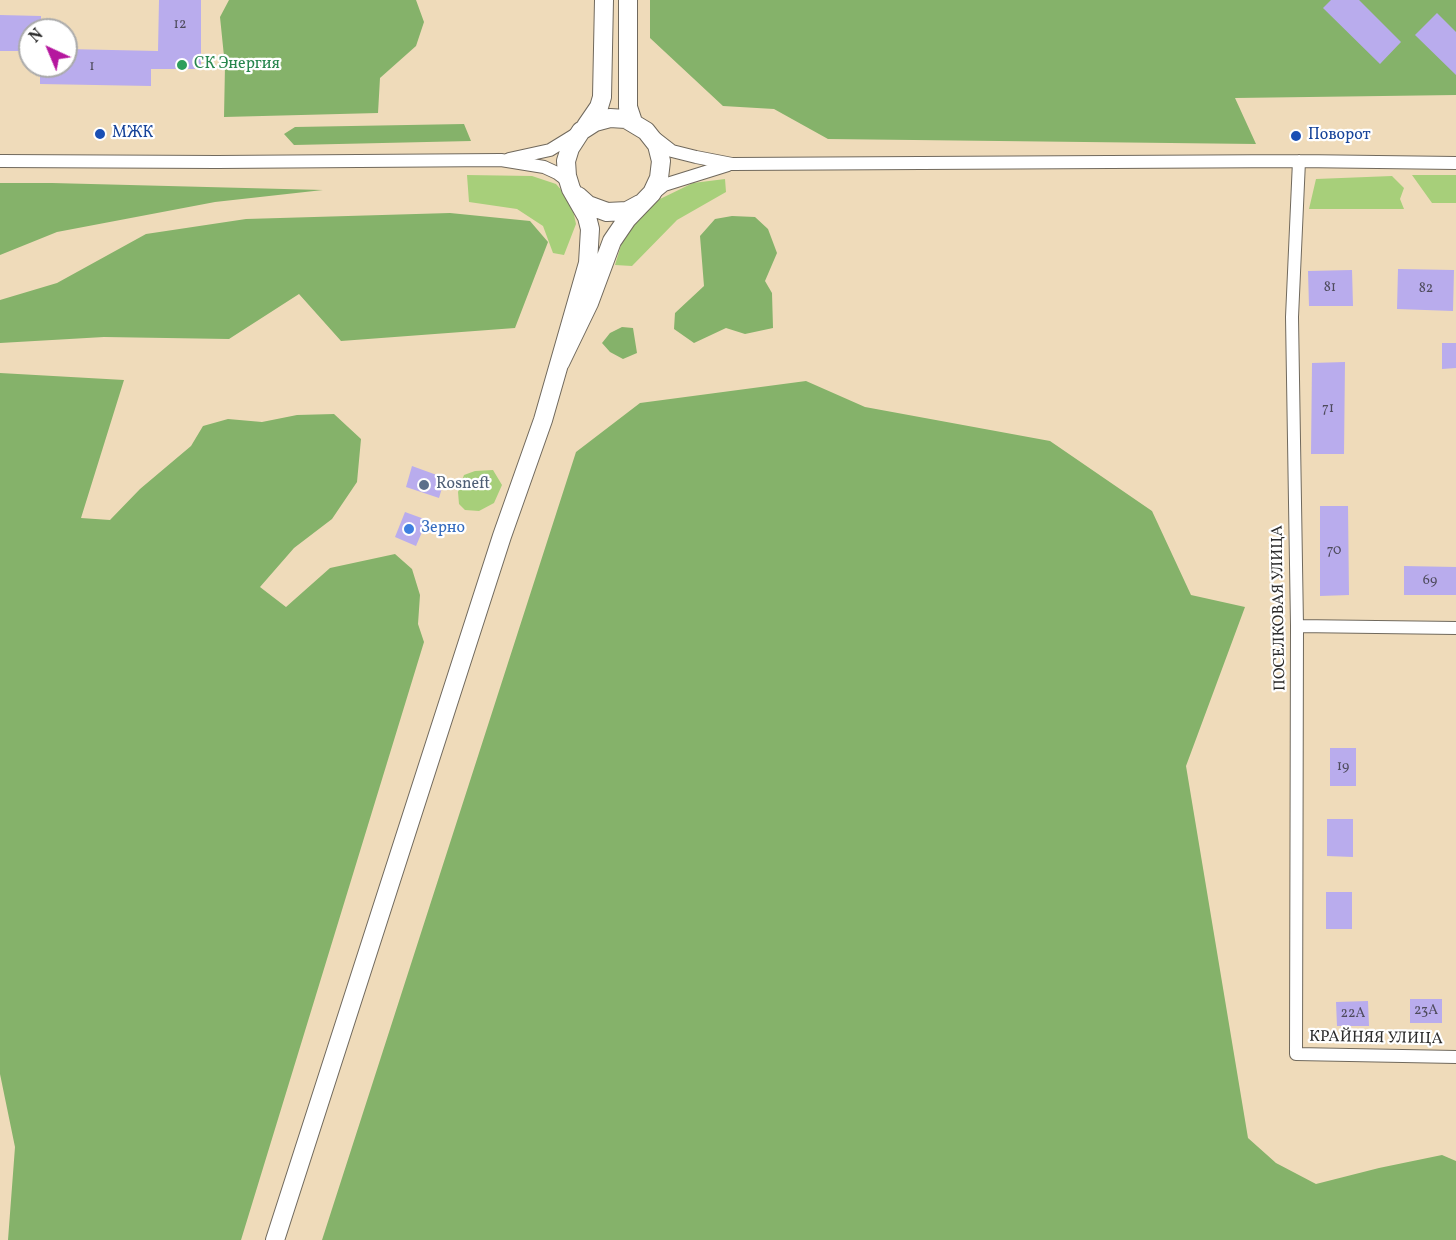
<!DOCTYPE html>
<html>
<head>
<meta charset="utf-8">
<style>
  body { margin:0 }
  #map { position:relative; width:1456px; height:1240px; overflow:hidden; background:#efdbba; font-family:Vollkorn,serif }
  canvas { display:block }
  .north { position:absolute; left:18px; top:18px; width:60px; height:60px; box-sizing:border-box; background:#fff; border:2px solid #aaa; border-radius:50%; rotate:316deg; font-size:16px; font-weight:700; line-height:24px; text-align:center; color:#2b2b2b }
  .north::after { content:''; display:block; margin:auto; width:21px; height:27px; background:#b5179e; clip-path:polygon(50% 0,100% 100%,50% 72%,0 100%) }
</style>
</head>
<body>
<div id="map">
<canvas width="1456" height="1240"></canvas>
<div class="north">N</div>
</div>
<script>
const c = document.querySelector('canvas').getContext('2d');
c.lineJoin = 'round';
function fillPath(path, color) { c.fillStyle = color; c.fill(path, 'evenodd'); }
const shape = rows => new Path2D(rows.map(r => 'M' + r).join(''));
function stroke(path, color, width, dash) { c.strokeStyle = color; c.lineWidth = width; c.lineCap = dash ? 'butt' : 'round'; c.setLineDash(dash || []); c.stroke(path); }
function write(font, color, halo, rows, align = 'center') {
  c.font = font + ' Vollkorn,serif'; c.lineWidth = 4.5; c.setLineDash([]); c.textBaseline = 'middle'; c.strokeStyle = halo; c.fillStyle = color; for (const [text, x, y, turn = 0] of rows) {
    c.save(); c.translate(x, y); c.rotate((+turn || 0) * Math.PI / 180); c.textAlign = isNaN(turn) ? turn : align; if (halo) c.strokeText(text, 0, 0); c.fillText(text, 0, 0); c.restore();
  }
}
const green = shape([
  [467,175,532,176,556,184,571,201,576,224,564,255,553,253,543,226,517,209,469,202],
  [1412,175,1456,175,1456,203,1432,203],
  [1392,176,1404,188,1400,199,1404,209,1309,209,1316,179],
  [725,179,726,192,677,220,632,266,615,265,622,242,636,220,660,199,693,183],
  [493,470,502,485,494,503,479,511,465,510,459,504,458,492,464,475,475,471]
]);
const forest = shape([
  [229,0,416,0,424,22,416,46,380,78,378,113,224,117,225,66,220,17],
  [650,0,1456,0,1456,95,1235,98,1256,144,828,139,774,109,723,106,650,38],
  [464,124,471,141,294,145,284,134,295,127],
  [0,183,52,183,323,190,215,202,57,232,0,255],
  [450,213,530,221,548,242,515,328,341,341,299,294,229,339,104,337,0,343,0,300,57,283,146,234,246,219],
  [732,216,755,217,768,229,777,253,765,281,772,293,773,328,745,334,726,328,694,343,674,329,675,313,704,286,700,236,715,219],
  [622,327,633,328,637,353,623,359,610,352,602,343,610,333],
  [0,373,124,380,81,518,110,520,140,489,191,446,203,426,228,419,262,422,297,415,334,414,361,439,357,482,332,519,294,548,260,587,286,607,330,568,395,554,412,569,420,595,418,624,424,642,241,1240,8,1240,15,1147,0,1074],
  [806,381,865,407,1050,441,1152,511,1191,595,1245,607,1186,766,1248,1138,1276,1163,1316,1184,1379,1168,1442,1155,1456,1161,1456,1240,322,1240,576,452,640,403]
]);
const building = shape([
  [159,0,201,0,201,69,151,69,151,86,40,84,40,66,66,66,66,49,158,51],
  [1331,0,1359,0,1401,42,1380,64,1323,8],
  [1437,13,1456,32,1456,75,1415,35],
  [0,15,41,16,41,30,30,30,30,51,0,51],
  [1398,269,1454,270,1453,311,1397,309],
  [1352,270,1353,306,1309,306,1308,271],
  [1442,343,1456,343,1456,368,1442,369],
  [1345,362,1344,454,1311,454,1312,363],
  [412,466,445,478,439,498,406,487],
  [1320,506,1348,506,1349,595,1320,596],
  [405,512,427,520,416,546,395,537],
  [1404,566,1456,567,1456,595,1404,595],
  [1330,748,1356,748,1356,786,1330,786],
  [1327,819,1353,819,1353,857,1327,856],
  [1326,892,1352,892,1352,929,1326,929],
  [1410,999,1442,999,1442,1023,1410,1023],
  [1368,1001,1369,1026,1337,1026,1336,1002]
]);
const minor = shape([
  [654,137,672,151,696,157,732,164,1299,161,1456,163],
  [509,159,550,150,576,134],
  [0,161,217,162,501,160,544,167,557,173,569,182],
  [1299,161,1292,317,1297,626,1296,1054,1456,1057],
  [653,194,664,185,728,165],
  [1297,626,1456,628]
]);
const secondary = shape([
  [628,0,628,107,633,122],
  [586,126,599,107,602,97,604,0],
  [578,196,588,205,607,212,627,211,640,204],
  [275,1240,502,536,543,420,588,263,590,229,587,217,571,189,567,176,566,161,570,148,581,131,595,122,610,118,626,119,646,131,657,145,661,161,659,178,652,193,627,219,612,241,589,303,560,363]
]);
const markers = [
  [182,65,6,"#2e9e5b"],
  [100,134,6,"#1a4fb4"],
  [1296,136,6,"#1a4fb4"],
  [424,485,6,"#5c6f8a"],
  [409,529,6,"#3f7fe0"]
];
const numberNames = [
  ["12",180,25],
  ["1",92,67],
  ["81",1330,288],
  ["82",1426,289],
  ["71",1328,409],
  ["70",1334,551],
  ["69",1430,581],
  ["19",1343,767],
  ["23А",1426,1011],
  ["22А",1353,1014]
];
const leisureNames = [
  ["СК Энергия",194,65]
];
const transitNames = [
  ["МЖК",112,134],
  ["Поворот",1308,136]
];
const serviceNames = [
  ["Rosneft",436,485]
];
const shopNames = [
  ["Зерно",421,529]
];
const streetNames = [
  ["ПОСЕЛКОВАЯ УЛИЦА",1280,608,-91],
  ["КРАЙНЯЯ УЛИЦА",1376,1039,1]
];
fillPath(green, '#a7cf7a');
fillPath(forest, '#85b26a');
fillPath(building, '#b9aced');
stroke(minor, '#70695d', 14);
stroke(secondary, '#70695d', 20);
stroke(minor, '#fff', 12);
stroke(secondary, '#fff', 18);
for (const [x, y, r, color] of markers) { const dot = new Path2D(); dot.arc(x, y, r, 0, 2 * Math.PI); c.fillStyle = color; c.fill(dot); stroke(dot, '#fff', 2); }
write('14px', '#4e4b5c', null, numberNames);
write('16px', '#27864d', '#fff', leisureNames, 'left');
write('16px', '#164399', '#fff', transitNames, 'left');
write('16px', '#4e5e75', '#fff', serviceNames, 'left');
write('16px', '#366cbe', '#fff', shopNames, 'left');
write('16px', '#2b2b2b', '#fff', streetNames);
</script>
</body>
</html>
